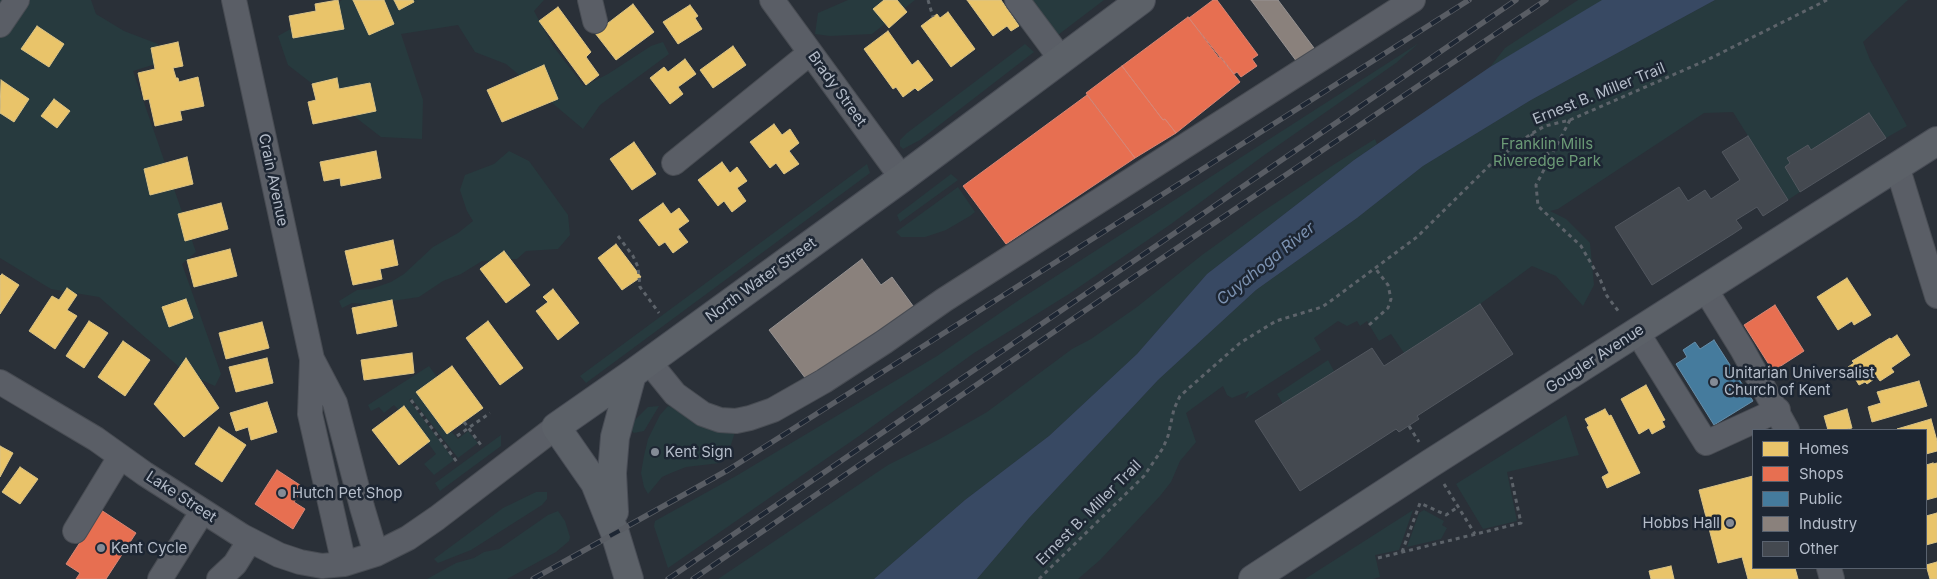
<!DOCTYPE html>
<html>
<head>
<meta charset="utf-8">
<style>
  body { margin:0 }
  #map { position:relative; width:1937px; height:579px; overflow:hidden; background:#2a3038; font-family:Inter,sans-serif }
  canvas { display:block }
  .legend { position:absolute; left:1752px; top:429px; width:175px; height:140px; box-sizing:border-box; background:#1d2633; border:1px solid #59626f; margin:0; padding:6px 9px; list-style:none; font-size:15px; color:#b4bcc9 }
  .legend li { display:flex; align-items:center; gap:10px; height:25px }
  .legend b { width:25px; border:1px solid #59626f }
</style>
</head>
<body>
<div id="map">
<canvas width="1937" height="579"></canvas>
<ul class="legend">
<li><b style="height:14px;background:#e9c46a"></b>Homes</li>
<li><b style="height:14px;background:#e76f51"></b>Shops</li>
<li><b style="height:14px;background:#457b9d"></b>Public</li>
<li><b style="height:14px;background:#8a817c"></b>Industry</li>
<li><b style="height:14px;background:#444950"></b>Other</li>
</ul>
</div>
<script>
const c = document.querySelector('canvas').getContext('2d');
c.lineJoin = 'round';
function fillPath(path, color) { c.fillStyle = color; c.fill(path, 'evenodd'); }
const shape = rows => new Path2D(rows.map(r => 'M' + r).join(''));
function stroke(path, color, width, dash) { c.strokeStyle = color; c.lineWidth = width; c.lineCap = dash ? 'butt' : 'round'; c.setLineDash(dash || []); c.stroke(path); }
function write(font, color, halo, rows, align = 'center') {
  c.font = font + ' Inter,sans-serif'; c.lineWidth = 5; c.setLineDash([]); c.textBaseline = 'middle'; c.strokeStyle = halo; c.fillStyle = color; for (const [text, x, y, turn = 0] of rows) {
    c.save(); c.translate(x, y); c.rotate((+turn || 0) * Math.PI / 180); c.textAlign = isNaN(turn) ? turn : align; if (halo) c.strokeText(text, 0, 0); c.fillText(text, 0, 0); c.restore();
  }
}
const green = shape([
  [0,0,91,0,96,14,124,31,158,44,159,63,133,71,196,252,182,264,221,374,215,386,186,373,99,297,51,289,0,258],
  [342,0,544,0,534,11,553,46,584,86,608,74,651,46,663,42,669,54,600,105,583,129,506,64,475,52,458,25,401,34,423,100,422,139,381,137,288,65,278,36],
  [848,0,915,0,872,34,830,36,815,34,818,13],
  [1023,0,1104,0,1054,38],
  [1578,0,1608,0,1490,67,1505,48],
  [1715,0,1908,0,1863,42,1870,60,1907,126,1886,138,1869,113,1811,150,1808,145,1787,158,1790,163,1785,167,1800,192,1788,200,1733,112,1704,113,1596,184,1558,209,1550,211,1566,219,1590,243,1594,285,1583,306,1556,276,1532,266,1480,304,1404,353,1391,334,1379,341,1367,321,1360,326,1357,321,1347,326,1338,321,1314,338,1321,350,1245,399,1249,391,1232,398,1227,395,1223,386,1186,413,1196,442,1180,461,1171,482,1160,496,1100,560,1078,579,977,579,1029,518,1158,380,1256,290,1357,218,1423,166,1531,100],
  [1419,43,1396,63,1263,156,1171,224,1069,294,974,353,859,436,668,568,654,526,655,521,736,476,937,356,1022,298],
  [1025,44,1034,52,920,140,903,149,900,146,900,140,907,133],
  [1375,139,1377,144,1354,160,1207,274,1137,354,1049,436,965,500,874,579,718,579,888,465,938,440,987,412,1072,349,1091,339,1137,307,1202,255,1259,214,1333,165],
  [509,151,529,161,568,215,570,235,558,249,526,251,517,259,482,261,461,274,443,281,419,297,372,304,352,303,342,308,339,301,357,290,371,289,391,282,404,274,433,247,458,233,473,221,467,211,460,190,465,175,494,164],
  [867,164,870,173,586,383,580,376],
  [951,174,958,180,900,222,897,215],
  [958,187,975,212,970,216,946,230,925,237,901,237,896,232],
  [1328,360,1334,371,1283,404,1277,394],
  [429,366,437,377,417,392,447,434,451,431,458,439,468,431,478,443,458,458,411,398,409,400,454,460,434,475,424,464,436,454,428,443,430,441,404,406,399,410,394,405,384,413,379,407,371,411,368,405],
  [659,406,644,431,634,433,629,429,630,425,648,407],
  [668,406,735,432,728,454,720,463,686,467,671,473,662,477,648,494,644,487,641,473,644,456,648,439,660,415],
  [1566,415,1579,455,1507,472,1517,521,1483,529,1456,484],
  [501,435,501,446,440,491,435,483],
  [536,492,547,492,547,499,542,505,471,550,438,563,434,559,503,508],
  [1413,510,1399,550,1375,555,1380,577,1373,579,1305,579],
  [1424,510,1444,521,1442,525,1447,528,1441,539,1407,547,1419,513],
  [558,511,565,521,570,537,569,541,556,552,507,579,427,579,456,563,474,558,484,552,499,549,548,515]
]);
const water = shape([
  [1602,0,1715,0,1531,100,1423,166,1357,218,1256,290,1158,380,1029,518,977,579,874,579,965,500,1049,436,1137,354,1207,274,1354,160,1490,67]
]);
const homes = shape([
  [338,0,344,29,293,38,289,16,316,11,315,4,338,0],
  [353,0,384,0,394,24,369,35,353,0],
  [394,0,413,0,414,2,399,10,394,0],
  [884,0,897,0,907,12,889,28,873,9,884,0],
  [967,0,1001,0,1019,26,1011,31,1007,26,993,36,967,0],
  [633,4,654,32,616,60,595,33,633,4],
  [690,5,698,16,695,18,702,29,678,44,663,22,690,5],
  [558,7,591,52,586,57,599,75,586,85,539,21,558,7],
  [948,12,975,49,951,67,921,26,937,14,940,18,948,12],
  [37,26,64,44,49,67,21,49,37,26],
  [888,31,912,65,918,60,933,80,918,91,915,88,903,97,896,87,893,89,864,49,888,31],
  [178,42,183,66,173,68,176,78,178,78,179,82,198,77,204,106,180,111,182,120,155,126,149,99,144,100,138,73,155,69,151,48,178,42],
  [733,46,746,65,713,88,700,70,733,46],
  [685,59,696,74,678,87,683,94,670,104,650,78,664,67,668,72,685,59],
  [544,65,558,99,502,122,487,90,544,65],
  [337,78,339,89,370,83,376,111,313,124,308,102,316,100,312,84,337,78],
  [1,80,29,99,14,122,0,113,1,80],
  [54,99,70,111,57,128,41,116,54,99],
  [774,124,782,135,790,129,799,143,789,151,799,164,784,174,776,163,770,168,750,142,774,124],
  [634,142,656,174,632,190,610,159,634,142],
  [376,151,381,178,341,186,340,178,324,181,320,162,376,151],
  [187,157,193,184,150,195,144,169,187,157],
  [722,162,730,173,737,167,747,181,737,188,746,201,732,212,724,201,718,206,698,180,722,162],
  [221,203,228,229,185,241,178,214,221,203],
  [663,203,671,214,679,208,689,221,678,229,688,242,673,253,665,242,659,246,639,220,663,203],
  [393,240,398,265,380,269,382,279,353,285,345,251,393,240],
  [616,244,641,277,622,290,598,258,616,244],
  [230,249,237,276,194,287,187,260,230,249],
  [504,251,530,285,506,303,480,269,504,251],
  [2,274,19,285,0,314,0,276,2,274],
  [1847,278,1871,315,1854,325,1852,321,1838,330,1817,297,1847,278],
  [67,288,77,295,67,310,77,316,55,349,29,331,52,296,59,300,67,288],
  [553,289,579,323,558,340,536,311,548,302,543,297,553,289],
  [186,299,193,318,169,327,162,307,186,299],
  [392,300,397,326,357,334,352,308,392,300],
  [89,321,108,333,84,368,66,356,89,321],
  [488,321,523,368,500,385,466,338,488,321],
  [262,322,269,348,226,359,219,333,262,322],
  [1897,335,1910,355,1891,368,1894,372,1880,381,1877,377,1867,384,1865,382,1859,385,1848,367,1854,363,1852,361,1890,338,1891,339,1897,335],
  [123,341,150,360,125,396,98,377,123,341],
  [412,353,414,373,364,380,361,360,412,353],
  [186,358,219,408,184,437,154,404,186,358],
  [267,358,273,383,236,392,229,367,267,358],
  [452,366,483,408,447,434,416,392,452,366],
  [1919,381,1927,406,1872,422,1868,407,1881,403,1877,392,1919,381],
  [1646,385,1665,420,1662,421,1665,427,1652,434,1649,428,1639,434,1621,399,1646,385],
  [267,402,277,432,251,440,248,427,236,431,230,413,267,402],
  [404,406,430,441,399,465,372,430,404,406],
  [1605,409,1609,416,1611,415,1640,473,1607,488,1602,477,1609,473,1587,427,1589,426,1585,419,1605,409],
  [1847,409,1852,428,1843,430,1828,430,1824,416,1847,409],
  [1931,419,1937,441,1937,451,1926,454,1926,430,1897,429,1931,419],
  [219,427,246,445,222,482,195,464,219,427],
  [0,446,13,453,0,477,0,446],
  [1933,463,1933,464,1937,463,1937,497,1926,500,1926,465,1933,463],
  [20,467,38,479,20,504,2,492,20,467],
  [1753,476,1753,568,1795,568,1798,579,1748,579,1742,557,1718,563,1699,490,1753,476],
  [1937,513,1937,542,1926,545,1926,516,1937,513],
  [1937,562,1937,579,1930,579,1926,565,1937,562],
  [1671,566,1674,579,1651,579,1649,571,1671,566]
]);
const shops = shape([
  [1213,0,1217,0,1258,55,1252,59,1257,66,1241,77,1237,72,1234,74,1221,57,1219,58,1189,18,1213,0],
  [1188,17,1240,82,1176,133,1165,119,1163,120,1122,66,1188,17],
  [1122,66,1163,120,1165,119,1176,133,1135,158,1086,93,1122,66],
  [1087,95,1135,158,1006,244,963,186,1087,95],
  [1775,305,1804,351,1773,371,1744,325,1775,305],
  [277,470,303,487,294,502,305,509,293,529,255,504,277,470],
  [101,510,136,533,106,579,76,579,80,573,66,564,101,510]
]);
const public = shape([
  [1714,340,1753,401,1714,425,1676,364,1687,357,1683,350,1695,342,1700,349,1714,340]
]);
const industry = shape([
  [1251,0,1278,0,1317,52,1300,66,1251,0],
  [862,259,881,285,892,277,916,310,878,338,875,334,809,383,769,330,862,259]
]);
const building = shape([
  [1869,113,1886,138,1800,192,1785,167,1790,163,1787,158,1808,145,1811,150,1869,113],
  [1748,136,1788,200,1763,216,1757,207,1736,220,1742,228,1733,234,1652,285,1615,227,1679,187,1688,201,1705,190,1711,199,1740,180,1722,152,1748,136],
  [1480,304,1513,354,1417,416,1419,419,1399,432,1396,429,1300,491,1255,421,1372,348,1384,366,1480,304]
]);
const path = shape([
  [928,0,933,17],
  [1570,120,1536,185,1538,206,1581,246,1600,279,1607,296,1619,312],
  [1531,134,1551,158],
  [618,236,633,256,638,267,640,287,659,313],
  [1369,325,1388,308,1391,299,1388,285,1375,268],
  [411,400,457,462],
  [464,422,481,445],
  [1409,426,1419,442],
  [457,436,490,413],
  [1444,484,1475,534],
  [1402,552,1420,503,1446,515,1458,507],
  [1378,558,1521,523,1511,477],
  [1039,579,1144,476,1163,448,1168,436,1174,409,1180,396,1240,343,1276,321,1322,307,1332,300,1417,237,1493,162,1531,134,1545,126,1570,120,1707,60,1827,0]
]);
const minor = shape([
  [234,0,312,359,335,403,362,507,376,554],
  [590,0,595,21],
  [772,0,902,178],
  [1017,0,1061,59],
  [0,25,17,0],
  [674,163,810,53],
  [1897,166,1937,296],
  [1705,289,1742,349,1787,430],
  [1637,332,1706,443,1778,410],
  [312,361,310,414,344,564],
  [649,362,675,394,703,414,720,420,736,421,750,418,773,410,824,381,884,342,944,300,1413,0],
  [0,382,96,439,145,474,242,536,279,555,300,562,322,566,344,564,376,554,408,538,437,518,556,427],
  [75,531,120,457],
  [1829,568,1832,579],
  [160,579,202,512],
  [219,579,235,564,250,540]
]);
const major = shape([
  [614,512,612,473,615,437,632,374],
  [629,579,615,533,595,483,556,427,632,374,902,178,1141,0],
  [1253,579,1431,463,1937,141]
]);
const rail = shape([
  [533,579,728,470,1469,0],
  [668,579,1516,0],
  [693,579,1137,275,1546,0]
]);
const markers = [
  [1714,382,5,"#848b96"],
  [655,452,5,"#848b96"],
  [282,493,5,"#848b96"],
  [1730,523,5,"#848b96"],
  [101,548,5,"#848b96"]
];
const streetNames = [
  ["Brady Street",837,89,54],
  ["Ernest B. Miller Trail",1599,94,-22],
  ["Crain Avenue",273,180,78],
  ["North Water Street",761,280,-36],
  ["Gougler Avenue",1595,359,-33],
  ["Lake Street",181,497,33],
  ["Ernest B. Miller Trail",1089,513,-45]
];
const parkNames = [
  ["Franklin Mills",1547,144],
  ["Riveredge Park",1547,161]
];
const poiNames = [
  ["Unitarian Universalist",1724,373],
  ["Church of Kent",1724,390],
  ["Kent Sign",665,452],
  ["Hutch Pet Shop",292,493],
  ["Hobbs Hall",1720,523,"right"],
  ["Kent Cycle",111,548]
];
const waterNames = [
  ["Cuyahoga River",1266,264,-39]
];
fillPath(green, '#273a3e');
fillPath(water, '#384963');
fillPath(homes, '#e9c46a');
stroke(homes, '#d9c286', 1);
fillPath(shops, '#e76f51');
stroke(shops, '#d88675', 1);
fillPath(public, '#457b9d');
stroke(public, '#668eaa', 1);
fillPath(industry, '#8a817c');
stroke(industry, '#979393', 1);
fillPath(building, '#444950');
stroke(building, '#52575f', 1);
stroke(minor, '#484c53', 26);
stroke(major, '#484c55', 30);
stroke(path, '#5d636a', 3, [4, 4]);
stroke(minor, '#5a5e66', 24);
stroke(major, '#5c6168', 28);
stroke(rail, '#595d64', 5.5);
stroke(rail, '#1d2633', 4, [11]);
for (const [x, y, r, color] of markers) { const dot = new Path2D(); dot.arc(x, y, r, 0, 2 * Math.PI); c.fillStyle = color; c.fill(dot); stroke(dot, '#1d2633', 2); }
write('15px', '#b4bcc9', '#1d2633', streetNames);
write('15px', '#6b9a76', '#1d2633', parkNames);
write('15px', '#b4bcc9', '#1d2633', poiNames, 'left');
write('italic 16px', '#7c92b1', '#1d2633', waterNames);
</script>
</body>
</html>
